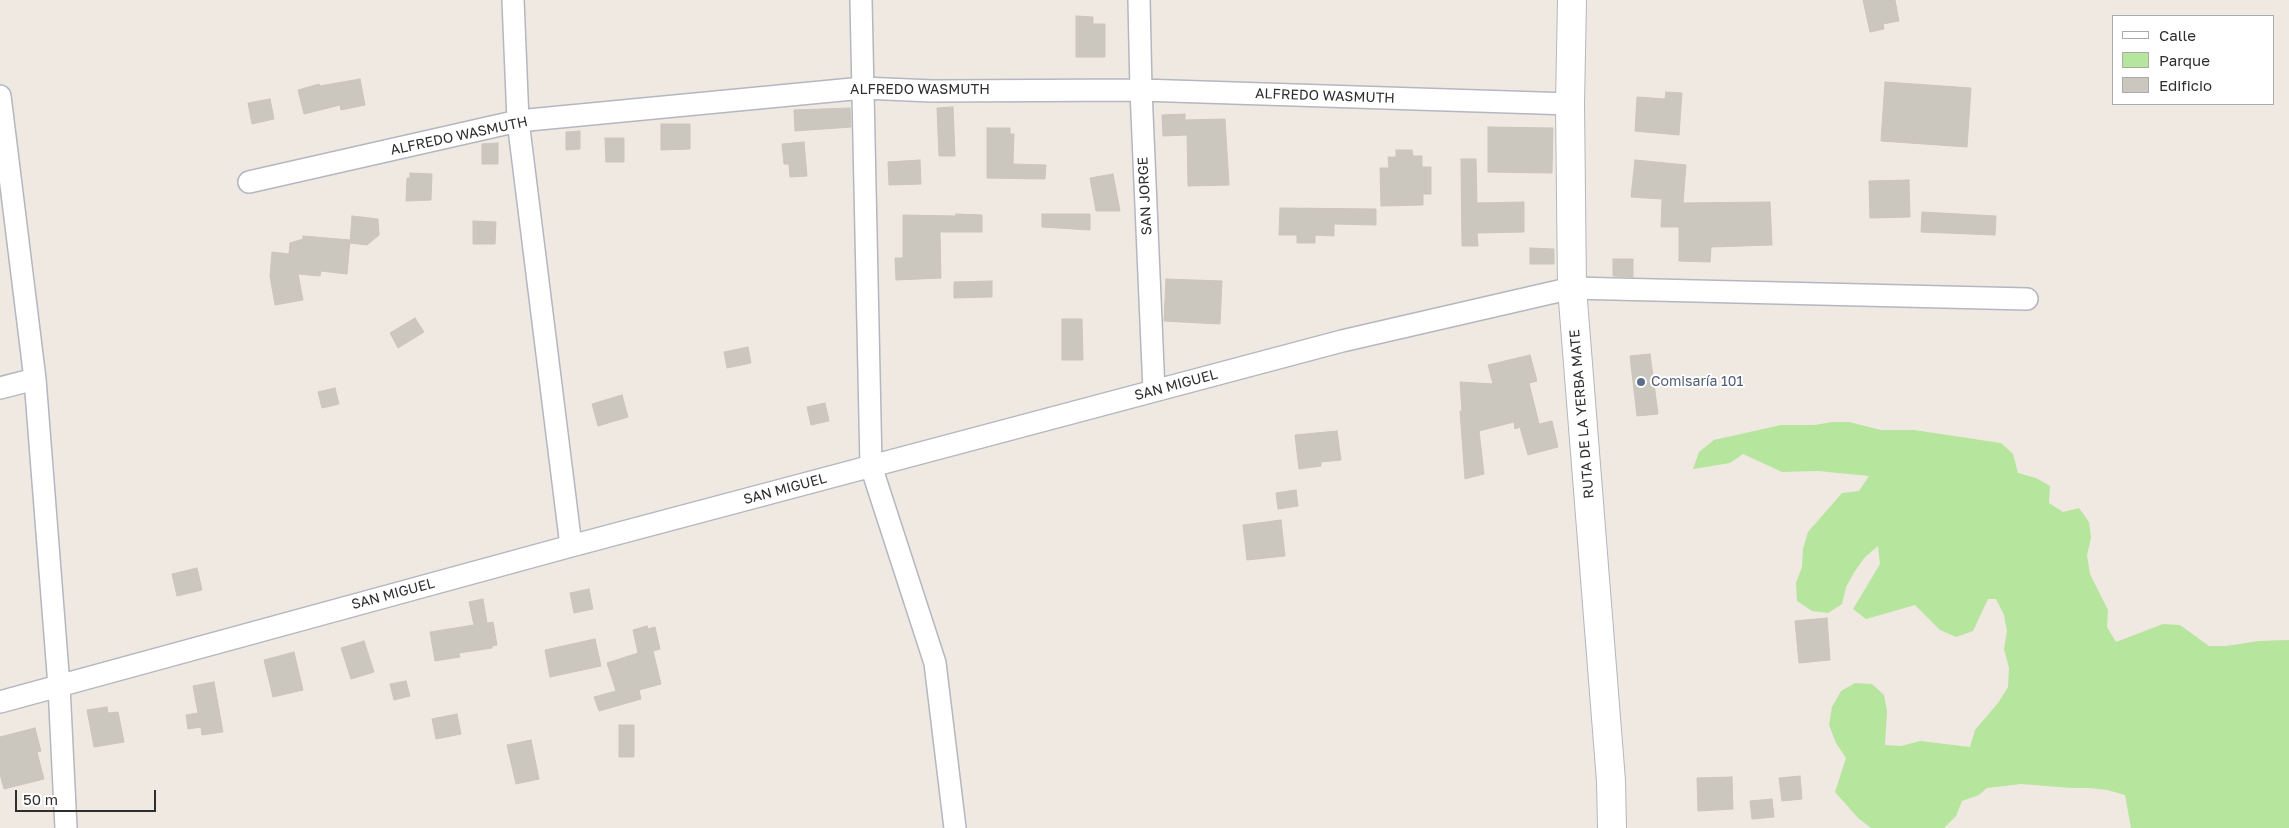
<!DOCTYPE html>
<html>
<head>
<meta charset="utf-8">
<style>
  body { margin:0 }
  #map { position:relative; width:2289px; height:828px; overflow:hidden; background:#efe9e1; font-family:"Golos Text",sans-serif }
  canvas { display:block }
  .legend { position:absolute; left:2112px; top:15px; width:162px; height:90px; box-sizing:border-box; background:#fff; border:1px solid #ababab; margin:0; padding:6px 9px; list-style:none; font-size:15px; color:#2e2e2e }
  .legend li { display:flex; align-items:center; gap:10px; height:25px }
  .legend b { width:25px; border:1px solid #ababab }
  .scale { position:absolute; left:15px; top:790px; width:141px; height:22px; box-sizing:border-box; border:2px solid #2e2e2e; border-top:0; padding-left:6px; font-size:15px; line-height:18px; white-space:nowrap; color:#2e2e2e; -webkit-text-stroke:4px #fff; paint-order:stroke }
</style>
</head>
<body>
<div id="map">
<canvas width="2289" height="828"></canvas>
<ul class="legend">
<li><b style="height:6px;background:#fff"></b>Calle</li>
<li><b style="height:14px;background:#b6e59e"></b>Parque</li>
<li><b style="height:14px;background:#cbc7bf"></b>Edificio</li>
</ul>
<div class="scale">50 m</div>
</div>
<script>
const c = document.querySelector('canvas').getContext('2d');
c.lineJoin = 'round';
function fillPath(path, color) { c.fillStyle = color; c.fill(path, 'evenodd'); }
const shape = rows => new Path2D(rows.map(r => 'M' + r).join(''));
function stroke(path, color, width, dash) { c.strokeStyle = color; c.lineWidth = width; c.lineCap = dash ? 'butt' : 'round'; c.setLineDash(dash || []); c.stroke(path); }
function write(font, color, halo, rows, align = 'center') {
  c.font = font + ' "Golos Text",sans-serif'; c.lineWidth = 4; c.setLineDash([]); c.textBaseline = 'middle'; c.strokeStyle = halo; c.fillStyle = color; for (const [text, x, y, turn = 0] of rows) {
    c.save(); c.translate(x, y); c.rotate((+turn || 0) * Math.PI / 180); c.textAlign = isNaN(turn) ? turn : align; if (halo) c.strokeText(text, 0, 0); c.fillText(text, 0, 0); c.restore();
  }
}
const green = shape([
  [1832,422,1849,422,1881,430,1914,430,2001,443,2013,454,2018,473,2036,478,2050,486,2049,503,2063,512,2079,508,2089,522,2091,538,2087,555,2090,574,2108,610,2107,627,2116,642,2163,624,2180,625,2209,646,2226,646,2259,641,2289,640,2289,828,2131,828,2125,795,2107,790,2089,788,2072,788,2021,784,1987,788,1979,795,1962,801,1956,816,1944,828,1871,828,1858,818,1835,792,1846,758,1836,743,1829,725,1832,707,1841,691,1855,683,1872,684,1884,695,1887,711,1885,745,1901,746,1920,741,1970,747,1975,730,1998,703,2008,687,2009,668,2004,649,2007,631,2004,615,1996,599,1988,599,1973,631,1956,637,1940,630,1915,605,1866,619,1853,609,1880,564,1878,546,1865,557,1855,571,1846,587,1842,604,1828,613,1812,611,1797,601,1796,583,1802,567,1803,549,1808,532,1842,493,1859,491,1869,476,1818,471,1782,472,1743,454,1730,463,1693,469,1699,452,1714,440,1781,425,1815,425]
]);
const building = shape([
  [1863,0,1895,0,1899,21,1883,24,1884,29,1870,32,1863,0],
  [1076,16,1093,17,1093,24,1105,24,1105,57,1076,57,1076,16],
  [360,79,365,105,341,110,340,105,304,114,298,90,319,84,320,86,360,79],
  [1885,82,1971,88,1967,147,1881,141,1885,82],
  [1666,92,1682,93,1679,135,1635,131,1637,97,1665,99,1666,92],
  [270,99,274,119,252,124,248,103,270,99],
  [953,107,955,156,939,156,937,108,953,107],
  [850,108,851,127,795,131,794,110,850,108],
  [1185,114,1185,120,1225,119,1229,185,1188,186,1187,135,1163,136,1162,115,1185,114],
  [661,124,690,124,690,149,661,150,661,124],
  [1488,127,1553,128,1552,173,1488,172,1488,127],
  [987,128,1010,128,1010,134,1014,134,1013,164,1046,165,1045,179,987,178,987,128],
  [580,131,580,149,566,150,566,132,580,131],
  [605,138,624,138,624,162,606,162,605,138],
  [804,142,807,176,790,177,789,164,784,164,782,144,804,142],
  [498,143,498,164,482,164,482,144,498,143],
  [1396,150,1412,150,1413,156,1422,156,1422,167,1431,167,1431,194,1423,194,1423,205,1381,206,1380,168,1389,168,1388,157,1396,157,1396,150],
  [1461,159,1476,159,1477,203,1524,202,1524,232,1477,233,1478,246,1462,246,1461,159],
  [920,160,921,184,889,185,888,162,920,160],
  [1635,160,1686,165,1683,203,1770,202,1772,245,1711,247,1710,262,1679,261,1679,227,1661,227,1662,199,1631,197,1635,160],
  [410,173,432,174,431,200,406,201,407,178,410,178,410,173],
  [1113,174,1120,211,1096,211,1090,178,1113,174],
  [1909,180,1910,217,1870,218,1869,181,1909,180],
  [1280,208,1376,209,1376,225,1334,224,1334,236,1315,235,1315,243,1297,243,1297,235,1279,235,1280,208],
  [1922,212,1996,216,1995,235,1921,232,1922,212],
  [956,214,982,215,982,232,940,232,941,278,896,280,895,258,903,258,903,215,956,216,956,214],
  [1042,214,1090,214,1090,230,1042,227,1042,214],
  [352,216,378,219,379,235,367,245,350,243,352,216],
  [473,221,496,222,495,244,473,244,473,221],
  [303,236,350,240,347,274,321,271,320,276,298,274,303,300,275,305,270,276,272,252,289,254,290,243,303,239,303,236],
  [1530,248,1554,249,1554,264,1530,264,1530,248],
  [1613,259,1633,259,1633,277,1613,276,1613,259],
  [1166,279,1222,281,1220,324,1164,321,1166,279],
  [992,281,992,297,954,298,954,282,992,281],
  [415,318,424,332,398,348,390,333,415,318],
  [1062,319,1082,319,1083,360,1062,360,1062,319],
  [748,347,751,363,727,368,724,352,748,347],
  [1650,354,1658,414,1637,416,1630,356,1650,354],
  [1530,355,1537,381,1529,383,1539,424,1552,421,1558,447,1528,455,1520,427,1515,429,1514,422,1479,431,1484,474,1465,479,1460,411,1462,411,1460,382,1493,384,1488,365,1530,355],
  [335,388,339,404,322,408,318,392,335,388],
  [622,395,628,417,598,426,592,404,622,395],
  [825,403,829,421,811,425,807,407,825,403],
  [1337,431,1341,460,1321,462,1321,466,1299,469,1295,435,1337,431],
  [1296,490,1298,506,1278,509,1276,493,1296,490],
  [1281,520,1285,556,1247,560,1243,525,1281,520],
  [197,568,202,590,177,596,172,574,197,568],
  [589,589,593,609,574,613,570,593,589,589],
  [483,599,487,623,493,622,497,645,492,646,492,648,459,653,460,657,435,661,430,632,474,625,469,602,483,599],
  [1827,618,1830,660,1799,663,1795,621,1827,618],
  [647,626,648,629,655,627,660,649,653,651,661,684,639,690,641,699,599,711,594,697,616,691,607,663,638,653,633,630,647,626],
  [595,639,601,666,550,677,545,650,595,639],
  [364,641,374,672,351,679,341,648,364,641],
  [294,652,303,690,273,697,264,660,294,652],
  [406,681,410,696,394,700,390,684,406,681],
  [214,682,223,732,202,735,201,727,188,729,186,715,198,713,193,686,214,682],
  [107,707,108,713,118,712,124,742,94,747,87,710,107,707],
  [457,714,461,734,436,739,432,719,457,714],
  [619,725,634,725,634,757,619,757,619,725],
  [35,728,41,751,37,752,44,779,4,789,0,774,0,737,35,728],
  [531,740,539,779,516,784,507,745,531,740],
  [1800,776,1802,799,1782,801,1779,778,1800,776],
  [1732,777,1733,809,1698,811,1697,778,1732,777],
  [1772,799,1774,817,1752,819,1750,801,1772,799]
]);
const street = shape([
  [513,0,518,121,571,546],
  [861,0,871,466,935,663,955,828],
  [1139,0,1141,90,1154,391],
  [0,96,35,379,59,686,66,828],
  [249,182,518,121,863,88,932,91,1141,90,1570,104],
  [0,388,35,379],
  [0,702,571,546,1342,341,1572,288,2027,299]
]);
const secondary = shape([
  [1572,0,1570,104,1572,288,1611,781,1612,828]
]);
const markers = [
  [1641,382,5,"#5c6f8a"]
];
const streetNames = [
  ["ALFREDO WASMUTH",920,90],
  ["ALFREDO WASMUTH",1325,96,2],
  ["ALFREDO WASMUTH",459,136,-12],
  ["SAN JORGE",1145,196,-93],
  ["SAN MIGUEL",1176,385,-15],
  ["RUTA DE LA YERBA MATE",1582,414,-95],
  ["SAN MIGUEL",785,489,-15],
  ["SAN MIGUEL",393,594,-15]
];
const serviceNames = [
  ["Comisaría 101",1651,382]
];
fillPath(green, '#b6e59e');
fillPath(building, '#cbc7bf');
stroke(building, '#cbc5ba', 1);
stroke(street, '#b4b7c1', 24);
stroke(secondary, '#b4b7c1', 30);
stroke(street, '#fff', 21);
stroke(secondary, '#fff', 28);
for (const [x, y, r, color] of markers) { const dot = new Path2D(); dot.arc(x, y, r, 0, 2 * Math.PI); c.fillStyle = color; c.fill(dot); stroke(dot, '#fff', 2); }
write('14px', '#2e2e2e', '#fff', streetNames);
write('14px', '#4e5e75', '#fff', serviceNames, 'left');
</script>
</body>
</html>
